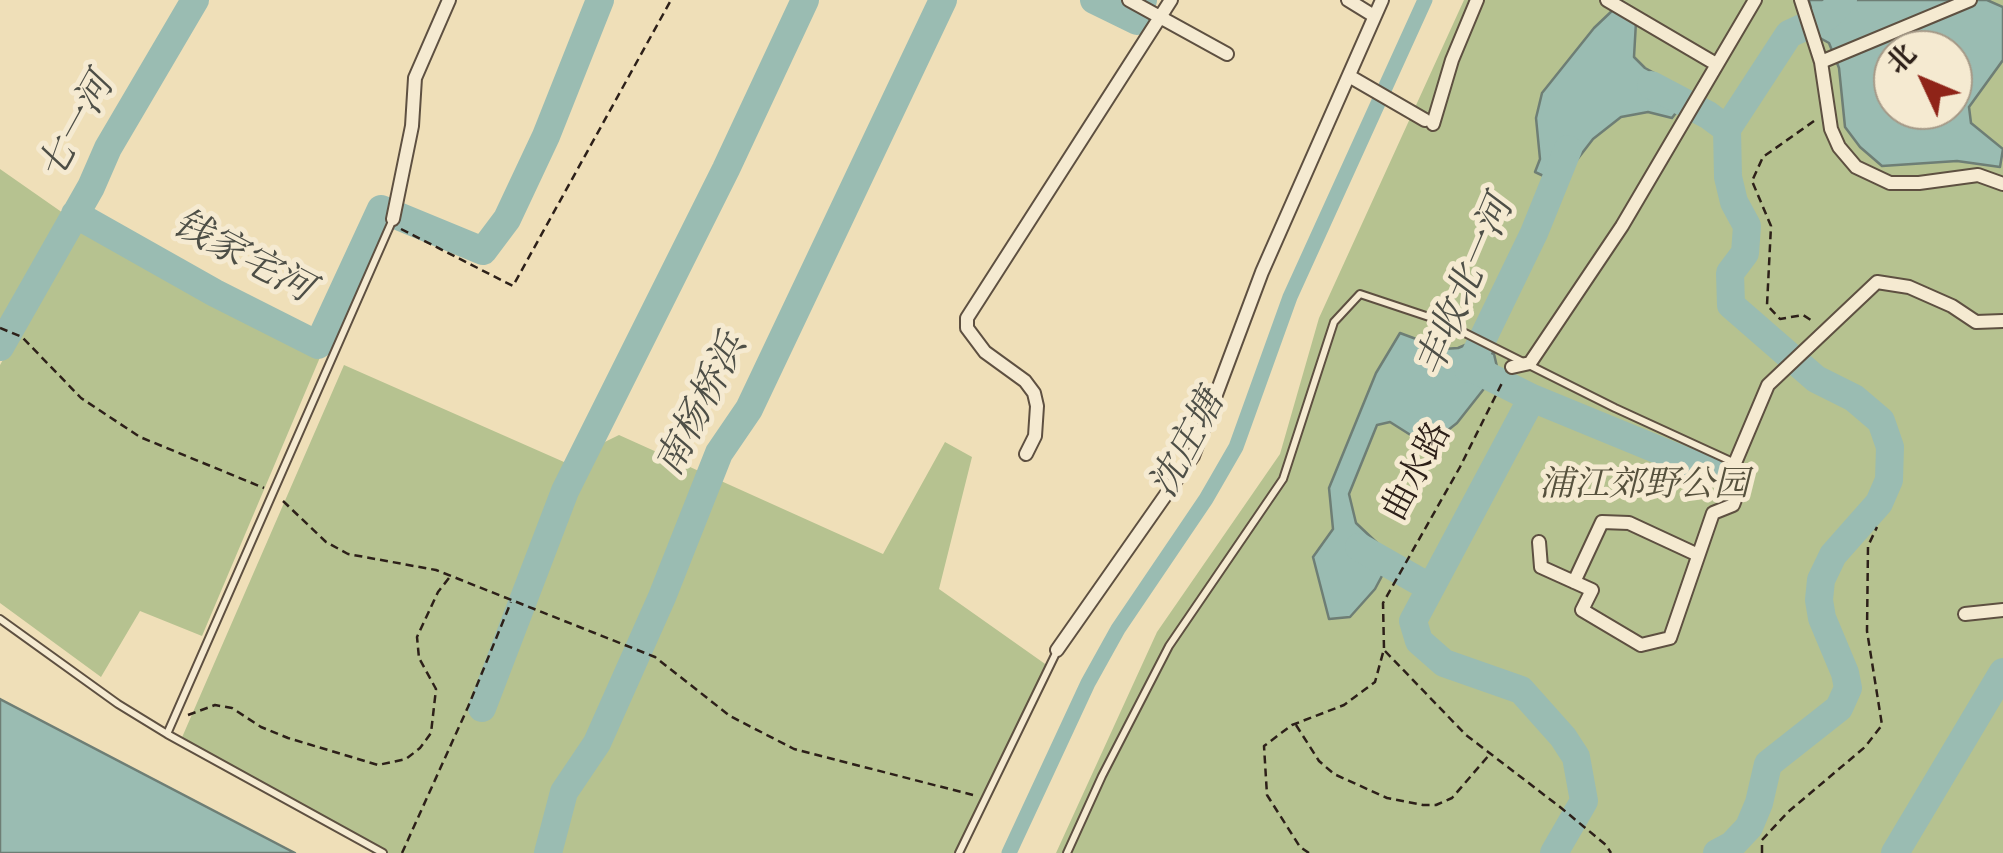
<!DOCTYPE html>
<html>
<head>
<meta charset="utf-8">
<style>
  body { margin:0 }
  #map { position:relative; width:2003px; height:853px; overflow:hidden; background:#efdfb8; font-family:Vollkorn,"Noto Serif SC",serif }
  canvas { display:block }
  .north { position:absolute; left:1873px; top:30px; width:100px; height:100px; box-sizing:border-box; background:#f5ead1; border:2px solid #a59987; border-radius:50%; rotate:314deg; font-size:28px; font-weight:700; line-height:40px; text-align:center; color:#2d2019 }
  .north::after { content:''; display:block; margin:auto; width:35px; height:45px; background:#8f2418; clip-path:polygon(50% 0,100% 100%,50% 72%,0 100%) }
</style>
</head>
<body>
<div id="map">
<canvas width="2003" height="853"></canvas>
<div class="north">北</div>
</div>
<script>
const c = document.querySelector('canvas').getContext('2d');
c.lineJoin = 'round';
function fillPath(path, color) { c.fillStyle = color; c.fill(path, 'evenodd'); }
const shape = rows => new Path2D(rows.map(r => 'M' + r).join(''));
function stroke(path, color, width, dash) { c.strokeStyle = color; c.lineWidth = width; c.lineCap = dash ? 'butt' : 'round'; c.setLineDash(dash || []); c.stroke(path); }
function write(font, color, halo, rows, align = 'center') {
  c.font = font + ' Vollkorn,"Noto Serif SC",serif'; c.lineWidth = 10; c.setLineDash([]); c.textBaseline = 'middle'; c.strokeStyle = halo; c.fillStyle = color; for (const [text, x, y, turn = 0] of rows) {
    c.save(); c.translate(x, y); c.rotate((+turn || 0) * Math.PI / 180); c.textAlign = isNaN(turn) ? turn : align; if (halo) c.strokeText(text, 0, 0); c.fillText(text, 0, 0); c.restore();
  }
}
const green = shape([
  [1464,0,2003,0,2003,853,1056,853,1157,632,1280,454,1319,318],
  [1893,50,1953,50,1953,110,1893,110],
  [0,169,63,213,0,322],
  [78,224,321,355,202,636,140,611,101,677,0,603,0,365],
  [344,365,564,462,619,435,883,554,945,442,972,457,939,589,1048,666,958,853,384,853,180,742]
]);
const water = shape([
  [1811,0,1987,0,2003,7,2003,60,1969,107,1971,123,2003,149,2000,167,1957,161,1882,166,1860,147,1845,127,1839,68,1829,43,1820,38,1809,1,1811,0],
  [1893,50,1953,50,1953,110,1893,110,1893,50],
  [1614,9,1636,22,1634,57,1645,68,1691,93,1672,118,1648,112,1621,117,1593,139,1573,165,1565,186,1535,172,1540,159,1536,118,1542,93,1594,28,1614,9],
  [1400,333,1443,349,1458,348,1470,343,1494,354,1498,371,1457,423,1428,446,1390,422,1377,425,1349,494,1356,523,1392,557,1375,589,1350,617,1329,619,1313,557,1333,529,1329,488,1376,373,1400,333],
  [0,699,295,853,0,853,0,699]
]);
const canal = shape([
  [1009,853,1088,683,1118,629,1206,499,1236,447,1290,297,1425,0]
]);
const river = shape([
  [1094,0,1137,21,1143,0],
  [1651,85,1708,115,1727,129],
  [75,214,215,293,318,345,381,209,483,251,507,219,546,136,600,0],
  [0,347,91,187,108,148,195,0],
  [1468,366,1532,398],
  [1468,369,1534,233,1568,149],
  [1359,547,1429,587],
  [482,708,565,491,726,169,805,0],
  [548,853,564,792,597,743,662,597,719,453,749,409,943,0],
  [1554,853,1584,801,1576,757,1563,737,1521,690,1444,663,1419,641,1413,621,1532,398,1712,472],
  [1717,853,1732,845,1749,827,1759,803,1768,764,1839,708,1848,688,1845,673,1822,618,1819,600,1821,580,1833,555,1879,503,1889,480,1890,447,1881,421,1854,398,1816,379,1731,305,1730,273,1745,253,1747,226,1734,202,1728,177,1727,129,1789,34,1828,16,1843,0],
  [1895,853,2003,672]
]);
const path = shape([
  [1814,121,1763,157,1752,181,1771,226,1767,305,1780,319,1803,315,1814,322],
  [401,229,513,286,671,0],
  [0,328,22,337,81,398,140,437,264,488],
  [283,501,326,542,348,554,436,570,655,657,730,716,794,749,973,795],
  [1385,651,1466,735,1560,807,1606,845,1611,853],
  [188,715,215,705,232,708,261,727,288,738,378,765,406,759,420,748,431,733,436,689,419,658,417,637,438,592,449,578],
  [1296,725,1319,761,1334,774,1387,798,1423,805,1436,805,1452,798,1490,754],
  [402,853,468,707,511,602],
  [1309,853,1300,847,1267,795,1264,746,1292,725,1344,705,1375,682,1384,649,1383,603,1460,467,1503,381],
  [1762,853,1762,840,1788,812,1865,747,1882,725,1867,631,1868,546,1877,527]
]);
const service = shape([
  [0,619,118,704,167,734,383,853],
  [167,734,393,219],
  [959,853,1057,651],
  [1067,853,1102,776,1169,646,1283,479,1334,322,1360,294,1441,321,1615,408,1735,463]
]);
const minor = shape([
  [1129,0,1227,54],
  [1348,0,1374,16],
  [1607,0,1716,64],
  [1801,0,1821,62,1831,129,1839,147,1856,167,1890,183,1919,183,1978,175,2003,184],
  [1821,62,1970,0],
  [1349,76,1425,120],
  [1433,124,1452,60,1477,0],
  [393,219,412,126,415,78,449,0],
  [1512,367,1530,363,1622,226,1755,0],
  [1026,454,1035,436,1037,406,1034,393,1025,381,985,352,967,328,967,318,1171,0],
  [1539,542,1541,567,1592,590,1582,610,1641,645,1670,638,1713,513,1733,505,1738,492,1735,463,1768,385,1877,282,1909,287,1952,306,1976,322,2003,321],
  [1574,582,1602,522,1629,523,1698,555],
  [1965,614,2003,610],
  [1057,650,1193,456,1262,272,1382,0]
]);
const streetNames = [
  ["曲水路",1420,473,-62]
];
const parkNames = [
  ["浦江郊野公园",1644,489]
];
const waterNames = [
  ["七一河",80,129,-61],
  ["钱家宅河",241,260,28],
  ["丰收北一河",1469,288,-67],
  ["南杨桥浜",705,407,-63],
  ["沈庄塘",1191,446,-62]
];
fillPath(green, '#b6c290');
fillPath(water, '#9abcb2');
stroke(water, '#6e7e75', 2.5);
stroke(canal, '#9abcb2', 15);
stroke(river, '#9abcb2', 28);
stroke(service, '#5e5041', 10);
stroke(minor, '#5e5041', 16);
stroke(path, '#2d2019', 2.5, [8, 5]);
stroke(service, '#f5ead1', 6);
stroke(minor, '#f5ead1', 12);
write('35px', '#2d2019', '#f5ead1', streetNames);
write('italic 35px', '#56513d', '#f5ead1', parkNames);
write('italic 38px', '#4e4f47', '#f5ead1', waterNames);
</script>
</body>
</html>
